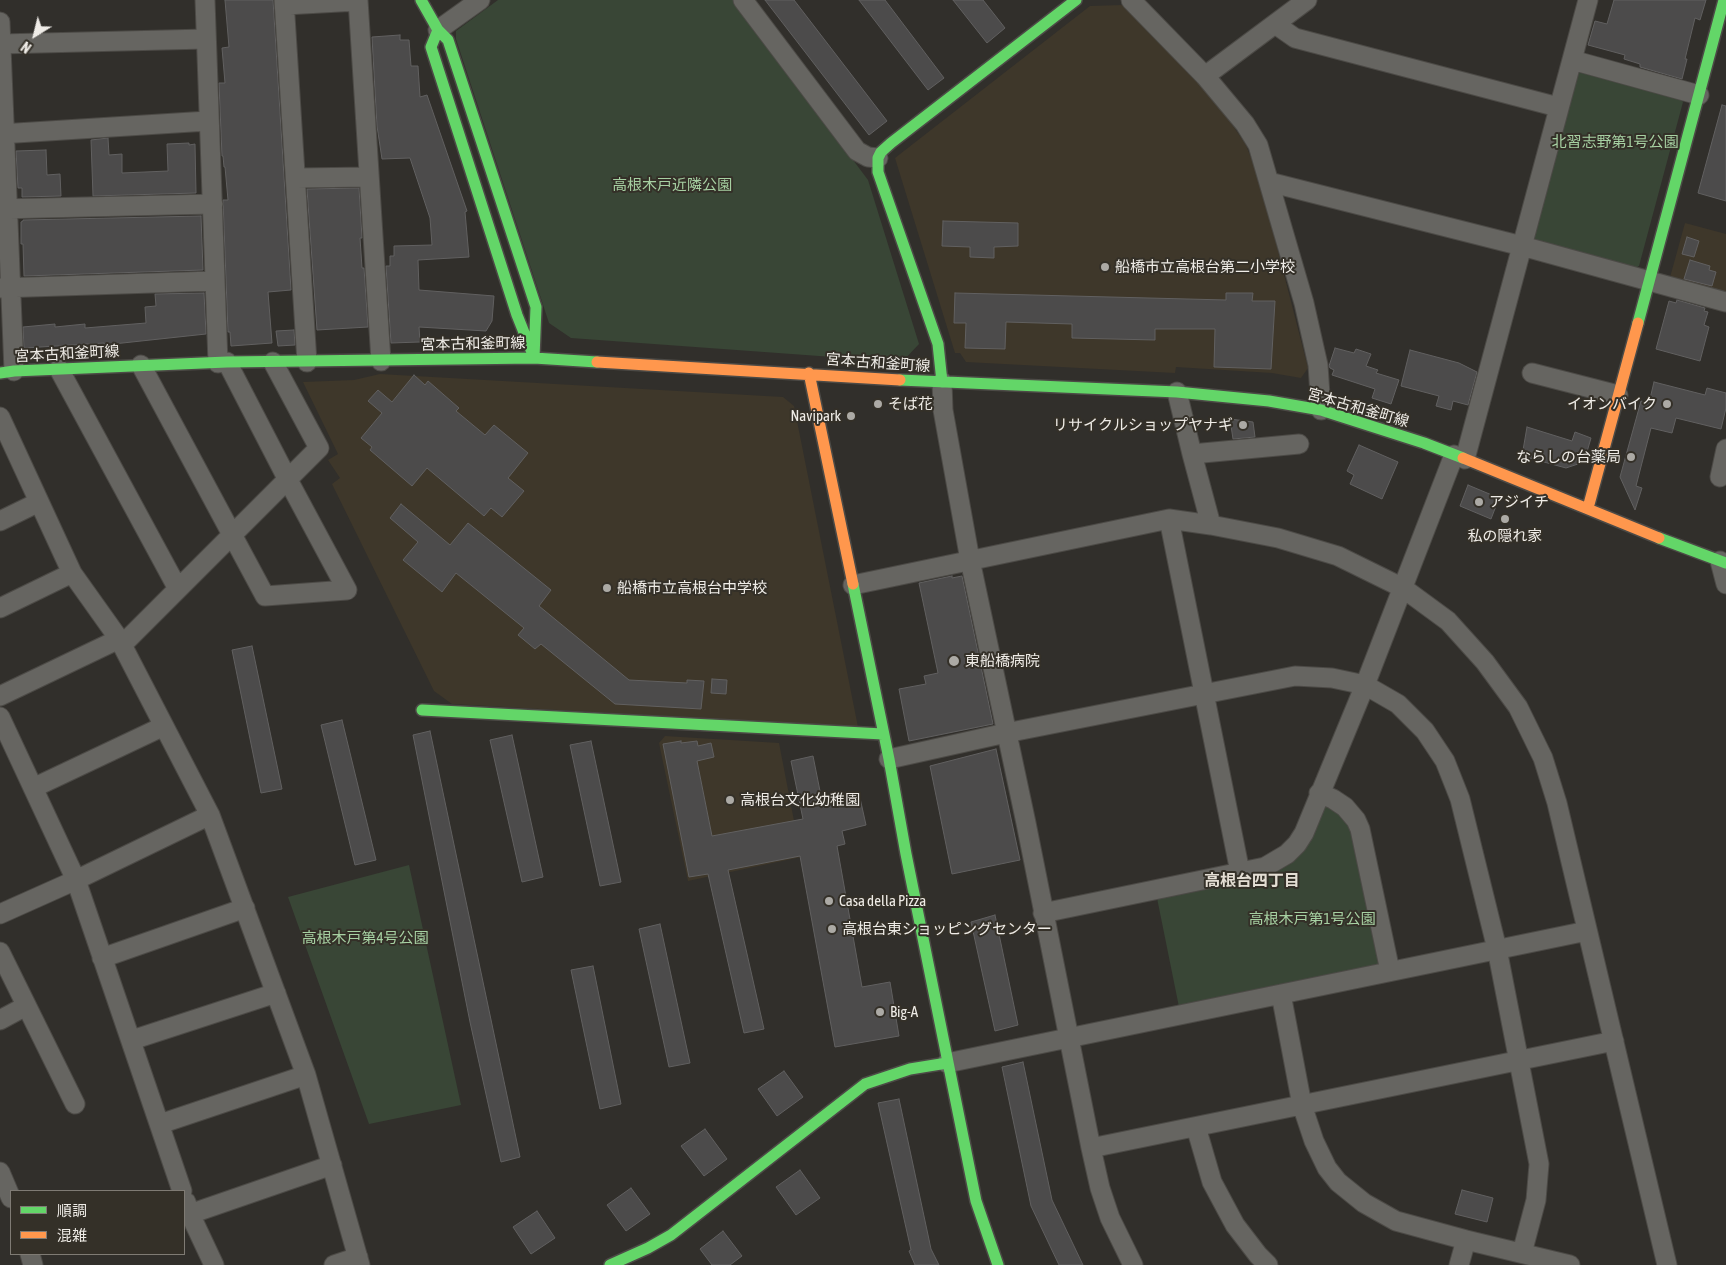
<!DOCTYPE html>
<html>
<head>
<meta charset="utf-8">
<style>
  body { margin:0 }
  #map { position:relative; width:1726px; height:1265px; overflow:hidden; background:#312f2b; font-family:"Asap Condensed","Noto Sans JP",sans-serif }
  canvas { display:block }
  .legend { position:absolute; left:10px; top:1190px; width:175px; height:65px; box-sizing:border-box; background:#343028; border:1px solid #7f7b74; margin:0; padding:6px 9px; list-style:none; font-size:15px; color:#efece7 }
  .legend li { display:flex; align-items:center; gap:10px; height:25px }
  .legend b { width:25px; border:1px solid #7f7b74 }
  .north { position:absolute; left:10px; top:10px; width:50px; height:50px; -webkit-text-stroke:4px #343028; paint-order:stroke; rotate:216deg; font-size:14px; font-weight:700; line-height:20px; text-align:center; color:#efece7 }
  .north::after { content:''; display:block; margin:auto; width:18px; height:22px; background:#efece7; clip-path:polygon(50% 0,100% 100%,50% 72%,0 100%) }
</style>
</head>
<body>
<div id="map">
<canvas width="1726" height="1265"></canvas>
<ul class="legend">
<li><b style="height:6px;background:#63d668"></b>順調</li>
<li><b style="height:6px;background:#ff974d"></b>混雑</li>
</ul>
<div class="north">N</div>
</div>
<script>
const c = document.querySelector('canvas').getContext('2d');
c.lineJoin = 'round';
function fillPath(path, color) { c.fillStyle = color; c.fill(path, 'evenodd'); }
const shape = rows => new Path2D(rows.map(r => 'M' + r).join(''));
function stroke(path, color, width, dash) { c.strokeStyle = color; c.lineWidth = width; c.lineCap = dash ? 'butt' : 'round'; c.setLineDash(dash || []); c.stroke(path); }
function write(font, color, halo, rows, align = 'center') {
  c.font = font + ' "Asap Condensed","Noto Sans JP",sans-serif'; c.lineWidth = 4; c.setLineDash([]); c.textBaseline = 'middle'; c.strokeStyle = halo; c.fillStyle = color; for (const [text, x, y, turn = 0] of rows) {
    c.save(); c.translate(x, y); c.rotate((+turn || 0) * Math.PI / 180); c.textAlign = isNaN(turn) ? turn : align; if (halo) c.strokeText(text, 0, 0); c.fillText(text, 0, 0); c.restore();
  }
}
const built = shape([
  [1123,5,1204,89,1229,120,1246,145,1260,181,1308,368,1301,378,1272,373,1176,367,1175,373,966,362,960,353,955,353,895,158,1090,6],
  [1685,223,1726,234,1726,296,1669,281],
  [380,374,783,397,794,406,858,727,452,704,434,691,332,484,340,478,328,460,338,454,303,382,354,380],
  [665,736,779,743,801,857,688,881,659,743]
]);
const green = shape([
  [498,0,733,0,868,180,919,344,902,362,571,338,549,323,456,39,456,31],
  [1582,70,1679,96,1683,102,1639,266,1633,269,1536,244,1533,237,1575,76],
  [1331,804,1349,819,1382,960,1378,967,1179,1007,1157,898,1255,877,1323,807],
  [409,865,461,1105,369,1124,288,897]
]);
const building = shape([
  [225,0,273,0,291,290,268,292,272,343,231,346,230,332,228,332,223,200,228,200,225,167,224,167,223,156,222,156,219,83,225,83,222,48,229,47,225,0],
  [765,0,794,0,887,121,869,135,765,0],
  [859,0,885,0,944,78,928,90,859,0],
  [953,0,983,0,1005,28,987,43,953,0],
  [1614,0,1706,0,1700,20,1695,18,1685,59,1687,59,1682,79,1640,67,1640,64,1624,59,1625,55,1588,45,1595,21,1607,24,1614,0],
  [400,35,400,40,409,40,411,66,418,66,420,97,427,95,467,211,465,212,469,257,418,260,419,290,494,296,492,321,486,331,419,327,420,342,391,343,386,266,390,266,390,256,394,256,394,246,432,245,430,218,410,158,382,159,377,126,372,37,400,35],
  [1722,105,1726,106,1726,201,1698,193,1722,105],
  [108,138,109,155,122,154,122,173,168,171,167,144,189,143,189,145,195,144,196,193,93,196,91,140,108,138],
  [46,150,47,175,60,174,61,196,22,197,22,188,18,188,16,151,46,150],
  [359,188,362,238,360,238,362,268,364,268,368,327,317,330,307,189,359,188],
  [201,216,203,270,24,276,23,244,21,244,21,222,23,221,23,220,201,216],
  [943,221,1018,223,1018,246,994,247,994,258,970,257,970,247,942,246,943,221],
  [1687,237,1699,241,1694,257,1682,254,1687,237],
  [1690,260,1710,266,1709,270,1716,272,1712,286,1684,279,1690,260],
  [204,293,206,334,104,345,104,343,24,348,23,327,55,324,55,327,85,324,85,328,146,323,145,307,156,306,155,294,204,293],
  [955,293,1226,300,1226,293,1253,293,1252,301,1275,301,1271,369,1214,367,1215,329,1155,329,1155,340,1072,338,1072,324,1006,322,1005,349,965,348,966,323,954,323,955,293],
  [1677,300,1705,308,1704,311,1708,312,1704,325,1709,327,1700,361,1656,349,1669,301,1676,303,1677,300],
  [294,330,295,345,278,346,276,331,294,330],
  [1335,348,1354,353,1356,349,1371,354,1366,366,1378,370,1376,373,1399,380,1391,404,1372,398,1375,389,1332,375,1334,370,1330,368,1329,366,1335,348],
  [1410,350,1459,363,1477,372,1468,405,1453,401,1451,410,1436,406,1439,396,1401,386,1410,350],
  [414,375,425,385,428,381,459,408,456,411,485,435,494,425,528,453,508,478,524,491,502,517,491,508,484,516,427,468,412,486,370,450,372,447,361,438,382,413,368,401,378,390,392,402,414,375],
  [1654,382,1705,395,1707,388,1726,393,1726,408,1721,429,1676,418,1672,433,1651,428,1636,486,1642,488,1635,510,1620,477,1641,401,1649,403,1654,382],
  [1230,419,1253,422,1255,437,1233,439,1230,419],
  [1527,427,1572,441,1575,432,1591,438,1584,462,1566,468,1522,456,1527,427],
  [1359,445,1398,462,1382,499,1350,484,1354,475,1347,471,1359,445],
  [1468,485,1499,498,1491,519,1460,506,1468,485],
  [401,504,450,545,468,523,551,590,539,606,629,680,687,683,687,680,704,681,701,709,615,704,541,644,535,649,518,635,524,628,456,573,442,592,403,560,418,542,390,518,401,504],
  [952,576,952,578,962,576,993,724,909,741,899,689,926,684,924,676,938,673,919,583,952,576],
  [252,646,282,789,261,793,232,650,252,646],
  [712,679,727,680,726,694,711,693,712,679],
  [342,720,376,860,355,865,321,725,342,720],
  [430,731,520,1157,501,1162,470,1022,413,735,430,731],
  [512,735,543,877,522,882,490,740,512,735],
  [591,741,621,882,600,886,570,745,591,741],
  [681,741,681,743,697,741,698,746,711,743,714,757,697,761,712,836,803,819,791,761,813,756,823,806,860,798,866,825,842,831,845,844,837,846,862,987,890,982,899,1036,835,1047,800,856,728,870,764,1029,744,1033,708,874,689,877,663,744,681,741],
  [996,749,1020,860,952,874,930,766,996,749],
  [995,915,1018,1025,995,1031,971,922,995,915],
  [660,924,690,1063,669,1067,639,929,660,924],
  [593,966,621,1104,600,1109,571,970,593,966],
  [1023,1062,1052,1200,1083,1265,1059,1265,1031,1206,1002,1067,1023,1062],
  [784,1071,803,1097,777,1116,758,1089,784,1071],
  [899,1099,931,1249,939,1265,915,1265,909,1251,911,1250,878,1103,899,1099],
  [705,1129,727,1159,704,1176,681,1146,705,1129],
  [800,1170,820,1198,796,1215,776,1187,800,1170],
  [631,1188,650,1214,626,1231,607,1205,631,1188],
  [1462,1190,1493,1198,1487,1222,1455,1214,1462,1190],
  [537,1211,555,1238,531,1254,513,1227,537,1211],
  [723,1231,742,1256,730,1265,712,1265,700,1249,723,1231]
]);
const street = shape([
  [205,0,218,363],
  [284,0,307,362],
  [358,0,381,361],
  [743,0,857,151,868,157,878,158],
  [1131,0,1205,76,1245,124,1258,145,1304,303,1318,365,1321,410],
  [285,5,358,1],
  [0,22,14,371],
  [1275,24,1295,38,1558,107],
  [438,30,480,0],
  [0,44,206,39],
  [1572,60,1699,95],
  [1205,76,1307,0],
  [0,134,208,121],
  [296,178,369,177],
  [1269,182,1522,246,1726,302],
  [0,209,213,204],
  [0,288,214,281],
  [141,365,265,596,347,590,288,480,227,362],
  [59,369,178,589],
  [1532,373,1618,395],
  [942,382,943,410,970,560,1026,823,1091,1148,1100,1188,1110,1218,1133,1265],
  [1177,392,1192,454,1211,525],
  [0,417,72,573,119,639,210,815,306,1075,360,1265],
  [1192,454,1299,444],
  [1465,459,1588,0],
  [1720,477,1726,449],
  [1169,519,1240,872],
  [0,521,39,502],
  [1720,561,1726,584],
  [853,585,1169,519,1211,525,1278,538,1338,556,1403,588,1448,621,1485,662,1518,707,1543,758,1557,803,1667,1265],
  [0,608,72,573],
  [122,645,319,448,273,362],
  [0,696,119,639],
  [0,717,76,880,182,1191],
  [889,759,1006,733,1295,676,1332,678,1365,685,1398,704,1425,731,1445,761,1460,799,1497,949,1539,1164,1536,1200,1522,1253],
  [33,788,164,726],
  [1319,793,1333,799,1345,807,1356,820,1360,829,1390,971],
  [1043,913,1265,867,1287,854,1297,844,1304,833,1365,685,1454,455],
  [0,914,76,880,210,815],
  [0,952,75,1104],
  [102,958,245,908],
  [1281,994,1302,1105,1314,1141,1327,1168,1338,1182,1364,1203,1396,1221,1466,1240,1570,1265],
  [0,1020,26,1006],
  [132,1040,276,993],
  [947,1063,1587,931],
  [160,1124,306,1075],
  [1196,1127,1212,1182,1235,1225,1258,1255,1268,1265],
  [1091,1148,1614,1041],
  [0,1172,11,1198],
  [186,1202,190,1214,214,1265],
  [190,1214,332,1165],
  [30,1254,33,1265],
  [334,1265,358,1257],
  [1459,1265,1466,1240]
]);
const fast = shape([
  [421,0,438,30,448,40,536,307,534,358],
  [438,30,431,47,517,315,531,350],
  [1638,323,1724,0],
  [0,373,14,371,227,362,534,358,597,362],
  [900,380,1177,392,1269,401,1321,410,1424,443,1463,458],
  [942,382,938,344,878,172,878,158,881,152,891,143,1076,0],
  [1659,538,1726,563],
  [853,584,889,759,906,854,976,1201,998,1265],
  [422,710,883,734],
  [610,1265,648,1248,671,1235,865,1084,910,1069,947,1063]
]);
const slow = shape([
  [597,362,900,380],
  [809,373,853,584],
  [1463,458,1659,538],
  [1588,508,1638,323]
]);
const markers = [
  [1105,267,5,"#acaaa5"],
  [878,404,5,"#acaaa5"],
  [1667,404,5,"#acaaa5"],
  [851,416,5,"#acaaa5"],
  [1243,425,5,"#acaaa5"],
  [1631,457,5,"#acaaa5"],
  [1479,502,5,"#acaaa5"],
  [1505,519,5,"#acaaa5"],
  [607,588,5,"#acaaa5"],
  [954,661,6,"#acaaa5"],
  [730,800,5,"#acaaa5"],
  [829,901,5,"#acaaa5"],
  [832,929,5,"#acaaa5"],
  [880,1012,5,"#acaaa5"]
];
const parkNames = [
  ["北習志野第1号公園",1615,142],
  ["高根木戸近隣公園",672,185],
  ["高根木戸第1号公園",1312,919],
  ["高根木戸第4号公園",365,938]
];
const poiNames = [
  ["船橋市立高根台第二小学校",1115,267],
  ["そば花",888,404],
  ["イオンバイク",1657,404,"right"],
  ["Navipark",841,416,"right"],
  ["リサイクルショップヤナギ",1233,425,"right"],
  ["ならしの台薬局",1621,457,"right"],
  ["アジイチ",1489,502],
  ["私の隠れ家",1505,536,"center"],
  ["船橋市立高根台中学校",617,588],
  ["東船橋病院",965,661],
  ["高根台文化幼稚園",740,800],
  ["Casa della Pizza",839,901],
  ["高根台東ショッピングセンター",842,929],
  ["Big-A",890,1012]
];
const streetNames = [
  ["宮本古和釜町線",473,344,-1],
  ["宮本古和釜町線",67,354,-3],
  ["宮本古和釜町線",878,363,4],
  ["宮本古和釜町線",1358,408,16]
];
const neighbourhoodNames = [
  ["高根台四丁目",1252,881]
];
fillPath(built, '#3e372a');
fillPath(green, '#394636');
fillPath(building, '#4c4b4b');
stroke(building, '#616060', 1);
stroke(street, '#4c4a46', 21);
stroke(fast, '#4c4a46', 14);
stroke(slow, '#4c4a46', 14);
stroke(street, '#666561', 19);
stroke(fast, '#63d668', 11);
stroke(slow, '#ff974d', 11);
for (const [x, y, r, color] of markers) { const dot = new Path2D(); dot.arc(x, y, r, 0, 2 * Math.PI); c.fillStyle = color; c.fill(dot); stroke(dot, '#343028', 2); }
write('15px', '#a6d0a2', '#343028', parkNames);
write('15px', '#efece7', '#343028', poiNames, 'left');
write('15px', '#efece7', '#343028', streetNames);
write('bold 16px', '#e4ded4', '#343028', neighbourhoodNames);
</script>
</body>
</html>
